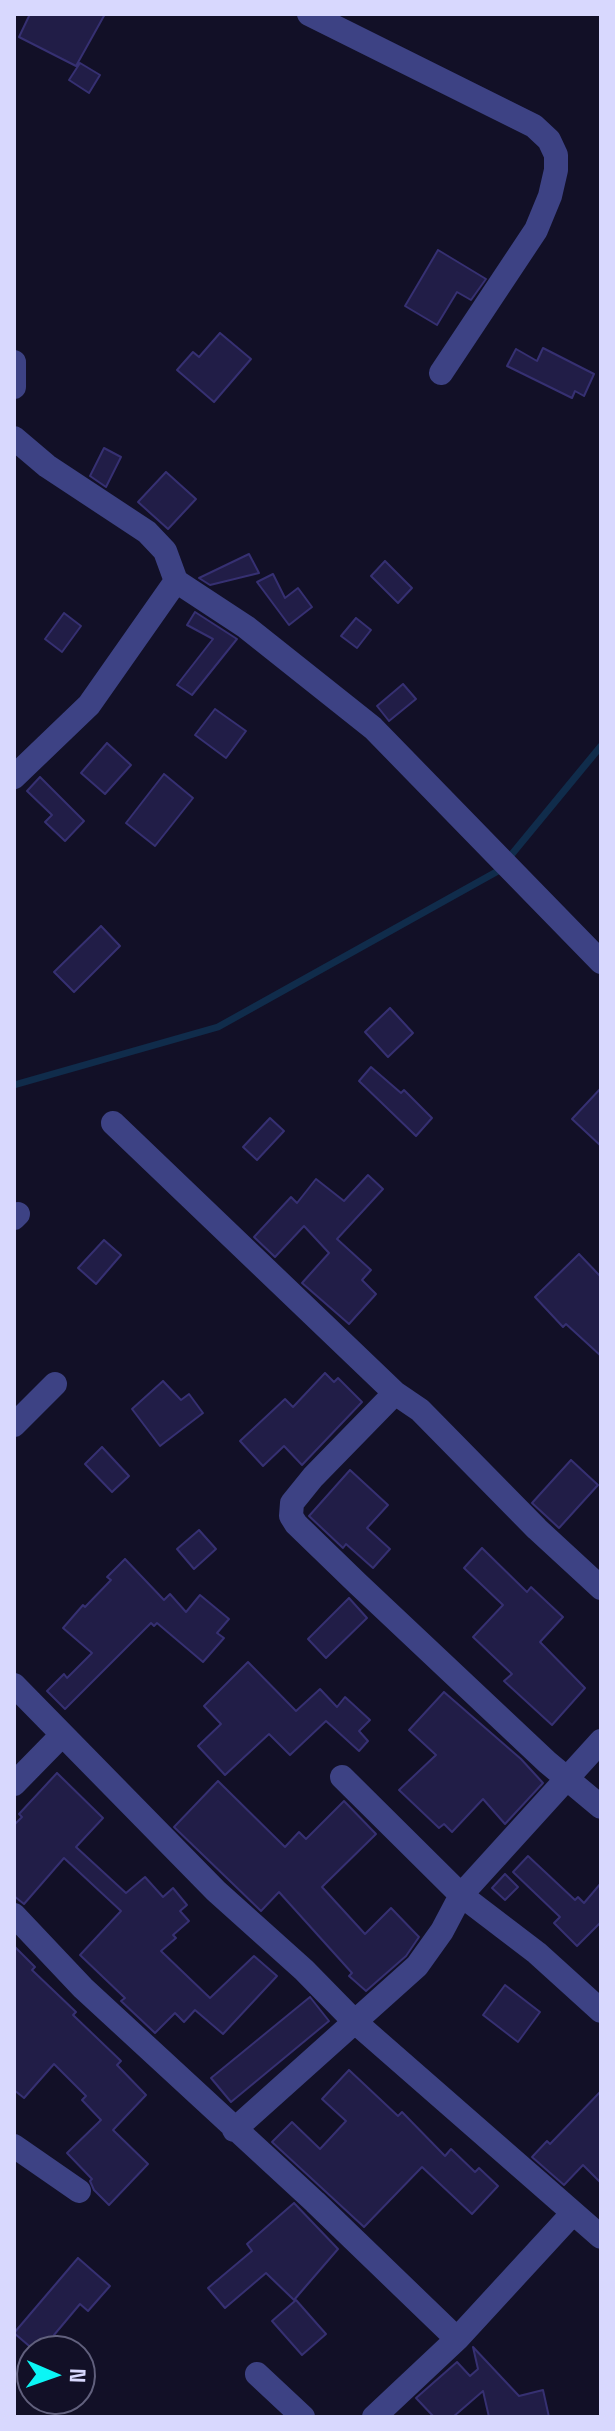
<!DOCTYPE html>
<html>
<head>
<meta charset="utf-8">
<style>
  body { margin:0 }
  #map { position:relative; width:615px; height:2431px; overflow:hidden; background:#121027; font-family:"Space Grotesk",sans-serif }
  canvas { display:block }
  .frame { position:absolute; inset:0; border:16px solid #d8d8fe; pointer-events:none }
  .north { position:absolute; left:16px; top:2335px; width:80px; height:80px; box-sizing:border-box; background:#121027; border:2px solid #61607d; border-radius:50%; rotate:92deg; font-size:22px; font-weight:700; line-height:32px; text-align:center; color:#d8d8fe }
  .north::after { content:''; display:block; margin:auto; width:28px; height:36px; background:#0bf6f5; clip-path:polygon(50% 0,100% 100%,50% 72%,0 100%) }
</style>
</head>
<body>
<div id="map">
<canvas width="615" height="2431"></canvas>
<div class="frame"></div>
<div class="north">N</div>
</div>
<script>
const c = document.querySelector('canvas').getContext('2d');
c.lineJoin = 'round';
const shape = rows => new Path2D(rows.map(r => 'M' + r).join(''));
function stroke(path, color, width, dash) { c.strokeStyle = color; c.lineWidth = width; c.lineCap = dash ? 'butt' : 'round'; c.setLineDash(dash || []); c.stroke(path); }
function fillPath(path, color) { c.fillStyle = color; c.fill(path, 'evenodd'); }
const stream = shape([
  [14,1085,218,1027,498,871,601,746]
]);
const building = shape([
  [30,14,105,14,76,66,19,37,30,14],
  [80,63,100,75,89,93,69,80,80,63],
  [438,250,486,279,471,300,457,292,437,325,405,306,438,250],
  [220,333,251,359,214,402,177,370,193,352,199,357,220,333],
  [543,348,594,374,584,396,575,391,572,398,507,366,516,349,537,361,543,348],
  [104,448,121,457,106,487,90,476,104,448],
  [166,472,196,499,168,529,138,502,166,472],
  [249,554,259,573,210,585,199,578,249,554],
  [385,561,412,588,398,603,371,576,385,561],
  [273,574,285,598,298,588,312,607,289,625,257,582,273,574],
  [195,612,237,639,192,695,177,685,213,639,187,625,195,612],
  [64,613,81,626,62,652,45,639,64,613],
  [356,618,371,630,357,648,341,636,356,618],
  [403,684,416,699,389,721,377,706,403,684],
  [215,709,246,731,226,758,195,735,215,709],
  [107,743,131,765,105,794,81,773,107,743],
  [164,774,193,798,155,846,126,823,164,774],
  [40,777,84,821,65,841,45,822,52,815,27,791,40,777],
  [101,926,120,946,74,992,54,972,101,926],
  [390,1008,413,1033,388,1057,365,1032,390,1008],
  [371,1067,401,1093,404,1090,432,1118,416,1136,359,1081,371,1067],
  [601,1088,601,1146,572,1119,601,1088],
  [270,1118,284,1131,257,1160,243,1147,270,1118],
  [368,1175,383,1189,337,1239,371,1270,362,1280,376,1294,349,1324,302,1283,329,1253,304,1226,275,1257,254,1237,291,1197,297,1203,316,1179,344,1201,368,1175],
  [104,1240,121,1255,96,1284,78,1268,104,1240],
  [579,1254,601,1277,601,1356,566,1324,563,1327,535,1297,579,1254],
  [325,1373,334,1382,338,1378,362,1402,302,1465,284,1446,263,1466,240,1441,285,1399,293,1407,325,1373],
  [163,1381,181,1400,189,1394,203,1413,160,1446,132,1409,163,1381],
  [102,1447,129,1476,112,1492,85,1464,102,1447],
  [571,1460,598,1485,559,1528,532,1503,571,1460],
  [350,1470,388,1505,367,1528,390,1549,373,1568,346,1544,343,1548,309,1516,350,1470],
  [199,1530,216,1549,194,1569,177,1549,199,1530],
  [482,1548,527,1592,531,1587,563,1617,540,1642,585,1688,552,1725,504,1681,512,1674,473,1637,503,1605,464,1568,482,1548],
  [125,1559,164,1600,170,1594,186,1612,200,1595,229,1619,217,1633,224,1638,203,1662,157,1623,154,1626,151,1623,65,1709,47,1691,64,1674,67,1678,92,1653,63,1628,83,1605,85,1607,111,1580,107,1577,125,1559],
  [349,1598,367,1618,326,1658,308,1639,349,1598],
  [248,1662,296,1711,320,1689,337,1707,345,1697,370,1720,359,1731,368,1741,359,1751,326,1721,290,1755,269,1734,225,1775,198,1746,221,1724,204,1706,248,1662],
  [444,1692,521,1759,543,1783,505,1824,483,1799,452,1832,444,1824,439,1828,399,1790,436,1755,409,1730,444,1692],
  [57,1773,103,1818,76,1847,126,1893,145,1877,163,1897,173,1888,187,1905,180,1911,189,1921,173,1935,176,1938,161,1951,210,1998,254,1956,277,1976,223,2034,195,2010,184,2022,175,2013,155,2033,121,2001,125,1998,80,1955,121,1911,64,1858,24,1904,14,1896,14,1825,22,1817,19,1814,57,1773],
  [218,1781,285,1847,299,1832,306,1839,344,1801,376,1834,322,1887,365,1934,391,1908,419,1937,406,1956,366,1991,349,1976,352,1973,279,1892,261,1911,174,1827,218,1781],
  [528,1856,575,1900,578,1897,584,1903,601,1883,601,1922,577,1946,554,1923,560,1917,513,1872,528,1856],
  [505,1874,518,1887,505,1900,492,1888,505,1874],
  [14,1946,35,1967,32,1970,76,2012,73,2015,121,2061,117,2065,146,2095,113,2130,148,2164,109,2205,94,2190,90,2181,92,2179,67,2153,101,2120,82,2100,86,2096,54,2064,24,2098,14,2090,14,1946],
  [505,1985,540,2012,518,2042,483,2015,505,1985],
  [310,1997,329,2021,231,2102,211,2078,310,1997],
  [349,2070,398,2116,402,2112,445,2156,451,2149,475,2172,479,2168,498,2186,472,2214,422,2167,364,2227,272,2142,292,2122,320,2149,346,2121,322,2099,349,2070],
  [601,2091,601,2183,583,2165,564,2185,532,2157,547,2141,550,2144,601,2091],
  [294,2203,338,2249,294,2300,266,2273,225,2308,208,2288,252,2251,247,2244,294,2203],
  [78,2258,110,2286,88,2311,80,2304,54,2335,59,2340,50,2351,35,2351,14,2333,78,2258],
  [296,2300,326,2334,302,2355,272,2321,296,2300],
  [473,2347,519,2396,543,2390,549,2417,489,2417,483,2391,453,2417,434,2417,416,2398,457,2362,470,2376,478,2369,473,2347]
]);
const minor = shape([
  [309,14,534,126,549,140,556,155,556,170,550,196,536,230,441,373],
  [14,362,14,387],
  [14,438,47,466,147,532,165,551,176,581,246,627,373,728,601,962],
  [14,777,89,705,176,581],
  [113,1123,395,1393,420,1410,537,1529,601,1588],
  [14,1218,18,1214],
  [395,1393,313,1477,292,1503,291,1516,296,1524,358,1584,547,1762,601,1807],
  [14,1425,55,1384],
  [14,1685,216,1891,304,1970,354,2021,601,2237],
  [342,1777,461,1895,537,1953,601,2011],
  [14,1784,62,1735],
  [14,1915,83,1988,315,2202,457,2339],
  [234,2130,417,1966,442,1931,461,1895,601,1741],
  [14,2146,79,2191],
  [257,2374,303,2417],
  [374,2417,457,2339,573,2213]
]);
stroke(stream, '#102c4b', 7);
fillPath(building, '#211d47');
stroke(building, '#363072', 2);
stroke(minor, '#3d4284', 24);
</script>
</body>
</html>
